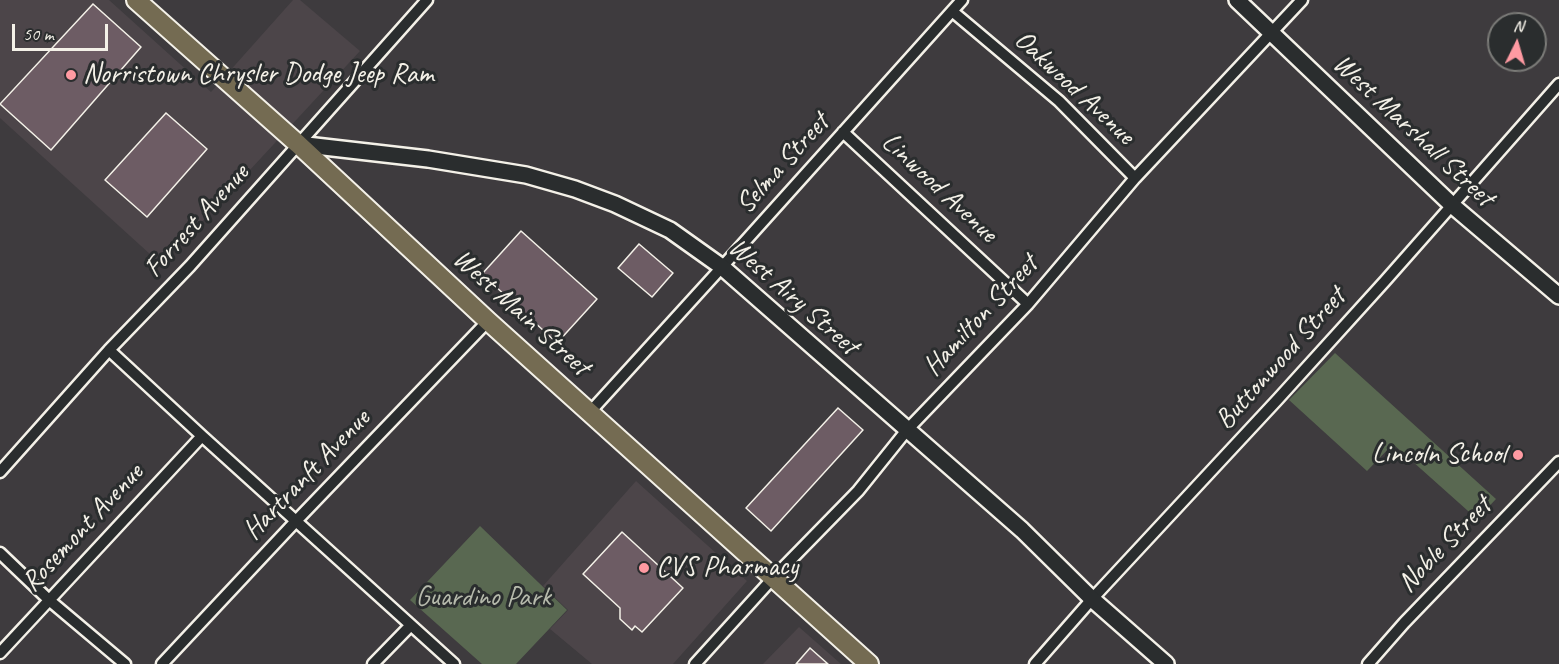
<!DOCTYPE html>
<html>
<head>
<meta charset="utf-8">
<style>
  body { margin:0 }
  #map { position:relative; width:1559px; height:664px; overflow:hidden; background:#3e3b3e; font-family:Caveat,sans-serif }
  canvas { display:block }
  .north { position:absolute; left:1487px; top:12px; width:60px; height:60px; box-sizing:border-box; background:#2a2d2e; border:2px solid #7b7b78; border-radius:50%; rotate:5deg; font-size:16px; font-weight:700; line-height:24px; text-align:center; color:#f4f1e8 }
  .north::after { content:''; display:block; margin:auto; width:21px; height:27px; background:#ff9aa2; clip-path:polygon(50% 0,100% 100%,50% 72%,0 100%) }
  .scale { position:absolute; left:12px; top:24px; width:96px; height:27px; box-sizing:border-box; border:3px solid #f4f1e8; border-top:0; padding-left:8px; font-size:18px; line-height:21px; white-space:nowrap; color:#f4f1e8; -webkit-text-stroke:4px #2a2d2e; paint-order:stroke }
</style>
</head>
<body>
<div id="map">
<canvas width="1559" height="664"></canvas>
<div class="north">N</div>
<div class="scale">50 m</div>
</div>
<script>
const c = document.querySelector('canvas').getContext('2d');
c.lineJoin = 'round';
function fillPath(path, color) { c.fillStyle = color; c.fill(path, 'evenodd'); }
const shape = rows => new Path2D(rows.map(r => 'M' + r).join(''));
function stroke(path, color, width, dash) { c.strokeStyle = color; c.lineWidth = width; c.lineCap = dash ? 'butt' : 'round'; c.setLineDash(dash || []); c.stroke(path); }
function write(font, color, halo, rows, align = 'center') {
  c.font = font + ' Caveat,sans-serif'; c.lineWidth = 6; c.setLineDash([]); c.textBaseline = 'middle'; c.strokeStyle = halo; c.fillStyle = color; for (const [text, x, y, turn = 0] of rows) {
    c.save(); c.translate(x, y); c.rotate((+turn || 0) * Math.PI / 180); c.textAlign = isNaN(turn) ? turn : align; if (halo) c.strokeText(text, 0, 0); c.fillText(text, 0, 0); c.restore();
  }
}
const built = shape([
  [0,0,109,0,211,92,293,0,300,0,360,51,162,265,0,118],
  [636,481,747,581,673,664,592,664,550,629,568,610,543,586],
  [799,627,841,664,763,664]
]);
const green = shape([
  [1335,353,1496,499,1477,519,1393,444,1367,471,1289,400],
  [480,526,567,610,516,664,482,664,410,600]
]);
const building = shape([
  [93,4,141,47,51,150,0,104,93,4],
  [166,113,207,149,147,217,105,180,166,113],
  [521,231,597,299,557,343,482,274,521,231],
  [639,244,673,273,652,297,618,268,639,244],
  [838,408,863,430,771,531,746,508,838,408],
  [622,532,683,588,642,632,635,626,632,630,620,619,620,608,583,574,622,532],
  [810,648,828,664,796,664,810,648]
]);
const street = shape([
  [952,11,1059,101,1135,178],
  [843,132,1028,304],
  [109,350,202,436,454,664],
  [590,412,722,267,962,0],
  [0,472,109,350,190,266,427,0],
  [0,553,49,600,125,664],
  [0,653,202,436],
  [162,664,296,521,488,321],
  [373,664,410,626],
  [695,664,773,578,858,491,907,430,1028,304,1135,178,1302,0],
  [1035,664,1092,599,1278,399,1385,281,1559,84],
  [1368,664,1404,623,1559,462]
]);
const secondary = shape([
  [1237,0,1453,206,1559,296],
  [298,144,428,159,526,175,575,189,615,204,670,230,722,267,1022,530,1092,599,1166,664]
]);
const primary = shape([
  [136,0,298,144,488,321,869,664]
]);
const markers = [
  [71,75,6,"#ff9aa2"],
  [1518,455,6,"#ff9aa2"],
  [644,568,6,"#ff9aa2"]
];
const poiNames = [
  ["Norristown Chrysler Dodge Jeep Ram",83,75],
  ["Lincoln School",1506,455,"right"],
  ["CVS Pharmacy",656,568]
];
const streetNames = [
  ["Oakwood Avenue",1074,88,43],
  ["West Marshall Street",1413,131,43],
  ["Selma Street",783,164,-48],
  ["Linwood Avenue",939,188,43],
  ["Forrest Avenue",197,221,-48],
  ["West Airy Street",793,297,41],
  ["West Main Street",521,313,42],
  ["Hamilton Street",981,316,-47],
  ["Buttonwood Street",1281,359,-48],
  ["Hartranft Avenue",307,475,-46],
  ["Rosemont Avenue",83,528,-47],
  ["Noble Street",1445,545,-46]
];
const parkNames = [
  ["Guardino Park",483,598]
];
fillPath(built, '#4c4549');
fillPath(green, '#596851');
fillPath(building, '#6d5c64');
stroke(building, '#f4f1e8', 1.5);
stroke(street, '#f4f1e8', 15);
stroke(secondary, '#f4f1e8', 20);
stroke(primary, '#f4f1e8', 22);
stroke(street, '#2a2d2e', 10);
stroke(secondary, '#2a2d2e', 15);
stroke(primary, '#746b52', 18);
for (const [x, y, r, color] of markers) { const dot = new Path2D(); dot.arc(x, y, r, 0, 2 * Math.PI); c.fillStyle = color; c.fill(dot); stroke(dot, '#2a2d2e', 2); }
write('28px', '#f4f1e8', '#2a2d2e', poiNames, 'left');
write('28px', '#f4f1e8', '#2a2d2e', streetNames);
write('28px', '#b6baac', '#2a2d2e', parkNames);
</script>
</body>
</html>
